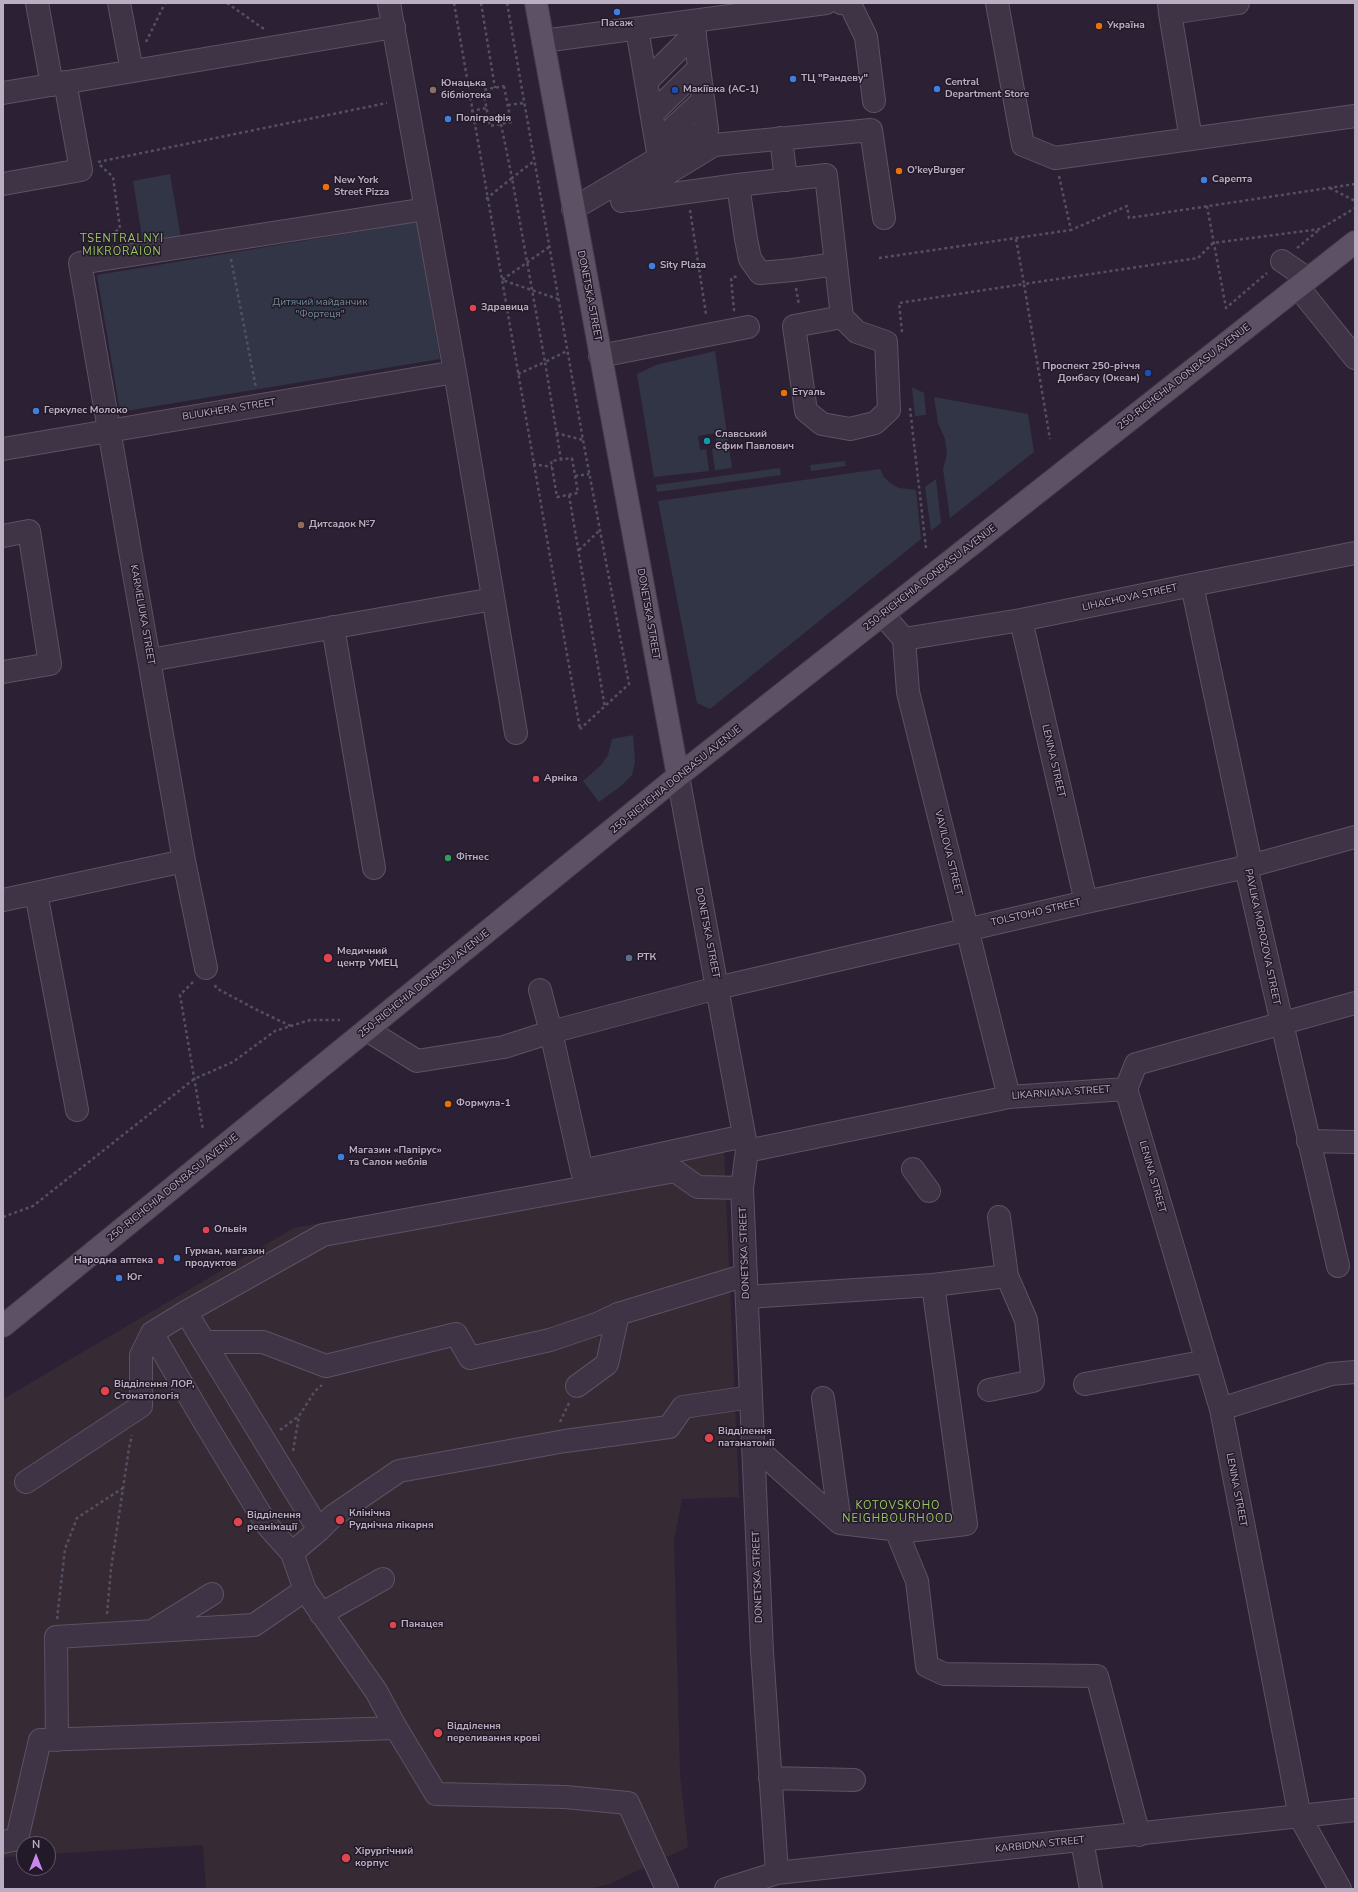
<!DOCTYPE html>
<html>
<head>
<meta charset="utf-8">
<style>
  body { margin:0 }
  #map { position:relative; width:1358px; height:1892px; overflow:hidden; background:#2c2134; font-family:"Nunito Sans",sans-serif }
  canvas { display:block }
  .frame { position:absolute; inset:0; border:4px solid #bbaec2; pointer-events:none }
  .north { position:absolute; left:16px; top:1836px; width:40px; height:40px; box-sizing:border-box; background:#231a29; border:1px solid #605566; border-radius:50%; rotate:0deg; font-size:11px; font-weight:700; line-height:16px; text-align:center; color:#bbaec2 }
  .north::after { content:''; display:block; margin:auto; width:14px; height:18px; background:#c987ed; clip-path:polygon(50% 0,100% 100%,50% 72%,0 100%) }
</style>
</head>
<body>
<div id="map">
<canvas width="1358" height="1892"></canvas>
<div class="frame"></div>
<div class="north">N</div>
</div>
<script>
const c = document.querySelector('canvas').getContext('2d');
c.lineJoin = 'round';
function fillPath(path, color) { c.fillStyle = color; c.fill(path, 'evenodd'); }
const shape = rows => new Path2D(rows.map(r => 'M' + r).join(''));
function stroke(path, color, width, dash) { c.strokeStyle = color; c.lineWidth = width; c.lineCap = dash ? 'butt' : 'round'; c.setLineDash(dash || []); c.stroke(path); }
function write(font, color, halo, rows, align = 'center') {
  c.font = font + ' "Nunito Sans",sans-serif'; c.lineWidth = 3; c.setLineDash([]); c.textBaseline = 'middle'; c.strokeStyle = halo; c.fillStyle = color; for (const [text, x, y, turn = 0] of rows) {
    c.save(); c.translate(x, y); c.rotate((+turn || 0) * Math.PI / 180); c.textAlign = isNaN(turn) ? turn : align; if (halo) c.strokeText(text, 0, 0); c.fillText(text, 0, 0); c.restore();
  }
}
const medical = shape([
  [724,1150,739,1497,682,1499,674,1540,680,1775,688,1847,609,1884,588,1889,206,1889,203,1845,48,1854,48,1844,24,1844,24,1856,3,1857,3,1399,294,1228]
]);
const green = shape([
  [170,174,181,238,143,243,133,181],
  [417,222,440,359,120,412,97,275],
  [715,351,732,468,715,470,712,449,717,448,715,433,698,436,700,450,706,449,709,471,654,477,637,374,656,365],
  [912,387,924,393,926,415,915,416],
  [934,397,1028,414,1034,452,950,518,943,469,947,454,945,439,938,423],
  [845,461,846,466,811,471,810,465],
  [780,468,781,475,657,492,656,485],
  [880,469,884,477,890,483,899,488,916,490,921,539,710,709,697,703,658,501],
  [936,479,941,523,931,531,925,487],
  [633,735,635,762,632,775,621,786,599,802,583,781,601,765,608,755,612,739]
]);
const path = shape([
  [227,3,264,29],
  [454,3,580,729],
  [481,3,495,88],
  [507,3,583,440,629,684,580,729],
  [146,42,165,3],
  [504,86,511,122,490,126,483,90,504,86],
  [508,105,524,103],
  [471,111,487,108],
  [501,124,512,178,534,161],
  [98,162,387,103],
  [100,165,113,177,120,228,109,237,110,239],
  [1059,176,1071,230,1127,206,1129,218,1355,184],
  [1330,188,1355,201],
  [486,199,512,178,545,362,567,351],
  [1207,206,1226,308,1267,273],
  [690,210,706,314,708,314],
  [1016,239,1024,284,1198,258,1213,243,1320,229,1355,208],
  [549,247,502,280,558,299],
  [1297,248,1319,230],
  [879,258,1071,230],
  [231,259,256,388],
  [796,288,799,305],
  [733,310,734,310,731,278,738,276],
  [902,332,899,303,1024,284,1050,439],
  [518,374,545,362,561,460],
  [910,408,926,548],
  [556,433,583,440],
  [572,458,578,493,557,497,551,461,572,458],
  [533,464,552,467],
  [575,476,589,474],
  [569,495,605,708],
  [579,550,599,531],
  [193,982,180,995,203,1130],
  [215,985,216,988,259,1011,291,1026],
  [3,1217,33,1206,194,1079,233,1062,275,1031,310,1020,340,1020],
  [560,1422,569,1403],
  [280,1430,299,1416,315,1391,322,1385],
  [293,1451,299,1416],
  [107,1614,111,1569,129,1448,132,1435],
  [57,1619,65,1549,77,1518,123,1488]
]);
const minor = shape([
  [37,3,52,85],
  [119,3,132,71],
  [389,3,455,372,516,733],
  [841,3,850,4,866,37,874,101],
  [997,3,1023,145,1055,158,1355,116],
  [1169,3,1170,13,1238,3],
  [1170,13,1191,139],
  [637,29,659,158],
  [543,41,826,3],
  [647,81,695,33],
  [3,93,394,27],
  [652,114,699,68],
  [781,138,786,180],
  [657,143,703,100],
  [3,184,81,170,65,82],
  [630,200,738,185],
  [622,201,714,145,871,130,884,218],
  [573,209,707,129,693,21],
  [1282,261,1308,279],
  [836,264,826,175,738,185,746,239,750,259,760,273,793,270,836,264,842,317,857,332,886,342,889,410,875,423,850,429,822,424,806,411,794,326,842,317],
  [1298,287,1355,358],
  [600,356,748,327],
  [3,449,455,372],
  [3,536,29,531,50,664,3,672],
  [1192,585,1249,855,1246,867,1338,1266],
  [883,615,904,639,908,692,1009,1097],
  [1021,620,1086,902],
  [333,627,374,868],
  [904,639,1021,620,1192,585,1355,553],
  [150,660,493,599],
  [678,776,747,1151,742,1188,762,1651,777,1873],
  [36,893,77,1110],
  [3,900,184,861],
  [206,968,184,861,80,263,426,209],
  [540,990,551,1032,582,1171,744,1136],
  [367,1030,417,1061,504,1047,551,1032,717,988,1086,902,1246,867,1355,837],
  [1126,1089,1221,1409,1300,1817,1340,1889],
  [1126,1089,1136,1064,1355,1003],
  [1308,1141,1355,1142],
  [747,1151,1009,1097,1126,1089],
  [913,1169,929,1191],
  [933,1285,1007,1276,999,1217],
  [747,1297,933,1285,966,1524,908,1531,840,1523,753,1445],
  [186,1312,204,1342,263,1342,326,1366,456,1334,470,1358,550,1340,597,1324,618,1314],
  [1085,1384,1207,1361],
  [577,1386,607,1364,618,1314,746,1275],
  [989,1390,1033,1381,1026,1320,1007,1276],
  [823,1398,840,1523],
  [1221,1409,1331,1374,1355,1372],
  [26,1482,141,1406,141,1355,152,1333],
  [319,1530,333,1516,399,1471,565,1441,669,1427,683,1407,751,1397],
  [896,1530,917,1581,927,1666,944,1674,1097,1676,1139,1835],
  [292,1553,267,1525,205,1423,152,1333,186,1312,323,1235,675,1171,698,1187,742,1188],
  [305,1590,376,1691,396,1728],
  [321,1614,383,1579],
  [154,1630,212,1594],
  [57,1740,56,1637,254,1625,305,1590,292,1553,319,1530,204,1342],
  [770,1778,854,1780],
  [1082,1841,1091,1889],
  [3,1842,17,1839,40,1740,396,1728,436,1794,565,1797,628,1803,667,1889],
  [726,1889,777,1873,1355,1810]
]);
const major = shape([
  [536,3,678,776],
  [3,1326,678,776,1355,242]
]);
const markers = [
  [617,12,4,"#3f7fe0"],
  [1099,26,4,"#e8710a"],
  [793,79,4,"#3f7fe0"],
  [937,89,4,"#3f7fe0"],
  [433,90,4,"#8d6e63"],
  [675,90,4,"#1a4fb4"],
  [448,119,4,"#3f7fe0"],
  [899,171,4,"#e8710a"],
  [1204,180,4,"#3f7fe0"],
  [326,187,4,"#e8710a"],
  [652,266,4,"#3f7fe0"],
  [473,308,4,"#e0444e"],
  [1148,373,4,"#1a4fb4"],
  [784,393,4,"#e8710a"],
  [36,411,4,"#3f7fe0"],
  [707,441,4,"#0f9aa8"],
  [301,525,4,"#8d6e63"],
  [536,779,4,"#e0444e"],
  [448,858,4,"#2e9e5b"],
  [328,958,5,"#e0444e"],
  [629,958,4,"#5c6f8a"],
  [448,1104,4,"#e8710a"],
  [341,1157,4,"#3f7fe0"],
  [206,1230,4,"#e0444e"],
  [177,1258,4,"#3f7fe0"],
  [161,1261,4,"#e0444e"],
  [119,1278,4,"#3f7fe0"],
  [105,1391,5,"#e0444e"],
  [709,1438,5,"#e0444e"],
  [340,1520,5,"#e0444e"],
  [238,1522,5,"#e0444e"],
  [393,1625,4,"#e0444e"],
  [438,1733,5,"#e0444e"],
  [346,1858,5,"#e0444e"]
];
const poiNames = [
  ["Пасаж",617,24,"center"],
  ["Україна",1107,26],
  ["ТЦ \"Рандеву\"",801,79],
  ["Central",945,83],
  ["Department Store",945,95],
  ["Юнацька",441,84],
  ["бібліотека",441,96],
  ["Макіївка (АС-1)",683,90],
  ["Поліграфія",456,119],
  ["O'keyBurger",907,171],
  ["Сарепта",1212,180],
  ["New York",334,181],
  ["Street Pizza",334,193],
  ["Sity Plaza",660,266],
  ["Здравица",481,308],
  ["Проспект 250-річчя",1140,367,"right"],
  ["Донбасу (Океан)",1140,379,"right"],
  ["Етуаль",792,393],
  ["Геркулес Молоко",44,411],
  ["Славський",715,435],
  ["Єфим Павлович",715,447],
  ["Дитсадок №7",309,525],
  ["Арніка",544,779],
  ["Фітнес",456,858],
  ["Медичний",337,952],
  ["центр УМЕЦ",337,964],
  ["РТК",637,958],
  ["Формула-1",456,1104],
  ["Магазин «Папірус»",349,1151],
  ["та Салон меблів",349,1163],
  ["Ольвія",214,1230],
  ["Гурман, магазин",185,1252],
  ["продуктов",185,1264],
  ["Народна аптека",153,1261,"right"],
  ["Юг",127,1278],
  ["Відділення ЛОР,",114,1385],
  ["Стоматологія",114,1397],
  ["Відділення",718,1432],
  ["патанатомії",718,1444],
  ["Клінічна",349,1514],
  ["Руднічна лікарня",349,1526],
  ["Відділення",247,1516],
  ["реанімації",247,1528],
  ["Панацея",401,1625],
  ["Відділення",447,1727],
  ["переливання крові",447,1739],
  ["Хірургічний",355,1852],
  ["корпус",355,1864]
];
const streetNames = [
  ["DONETSKA STREET",589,296,79],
  ["250-RICHCHIA DONBASU AVENUE",1184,377,-38],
  ["BLIUKHERA STREET",229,410,-9],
  ["250-RICHCHIA DONBASU AVENUE",930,578,-38],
  ["LIHACHOVA STREET",1130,598,-12],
  ["DONETSKA STREET",648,614,80],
  ["KARMELIUKA STREET",142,615,80],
  ["LENINA STREET",1053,761,77],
  ["250-RICHCHIA DONBASU AVENUE",676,780,-39],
  ["VAVILOVA STREET",948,853,76],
  ["TOLSTOHO STREET",1036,913,-13],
  ["DONETSKA STREET",707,933,79],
  ["PAVLIKA MOROZOVA STREET",1262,937,78],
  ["250-RICHCHIA DONBASU AVENUE",424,984,-39],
  ["LIKARNIANA STREET",1061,1093,-4],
  ["LENINA STREET",1152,1177,74],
  ["250-RICHCHIA DONBASU AVENUE",173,1188,-39],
  ["DONETSKA STREET",745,1253,-92],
  ["LENINA STREET",1236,1490,79],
  ["DONETSKA STREET",758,1577,-92],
  ["KARBIDNA STREET",1040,1845,-6]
];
const parkNames = [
  ["Дитячий майданчик",320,303],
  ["\"Фортеця\"",320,315]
];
const neighbourhoodNames = [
  ["TSENTRALNYI",122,239],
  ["MIKRORAION",122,252],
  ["KOTOVSKOHO",898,1506],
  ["NEIGHBOURHOOD",898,1519]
];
fillPath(medical, '#362b35');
fillPath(green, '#313545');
stroke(minor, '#5c5263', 24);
stroke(major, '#453b4b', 24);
stroke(path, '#545062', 2.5, [3, 3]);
stroke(minor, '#3e3445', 22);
stroke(major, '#5d5265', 22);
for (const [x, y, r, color] of markers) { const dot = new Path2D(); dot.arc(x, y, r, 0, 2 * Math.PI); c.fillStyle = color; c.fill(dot); stroke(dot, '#231a29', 1.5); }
write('bold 10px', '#bbaec2', '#231a29', poiNames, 'left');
write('10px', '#bbaec2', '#231a29', streetNames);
write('10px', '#708b95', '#231a29', parkNames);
c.letterSpacing = '1px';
write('11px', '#99c862', '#231a29', neighbourhoodNames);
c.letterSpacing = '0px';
</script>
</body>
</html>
